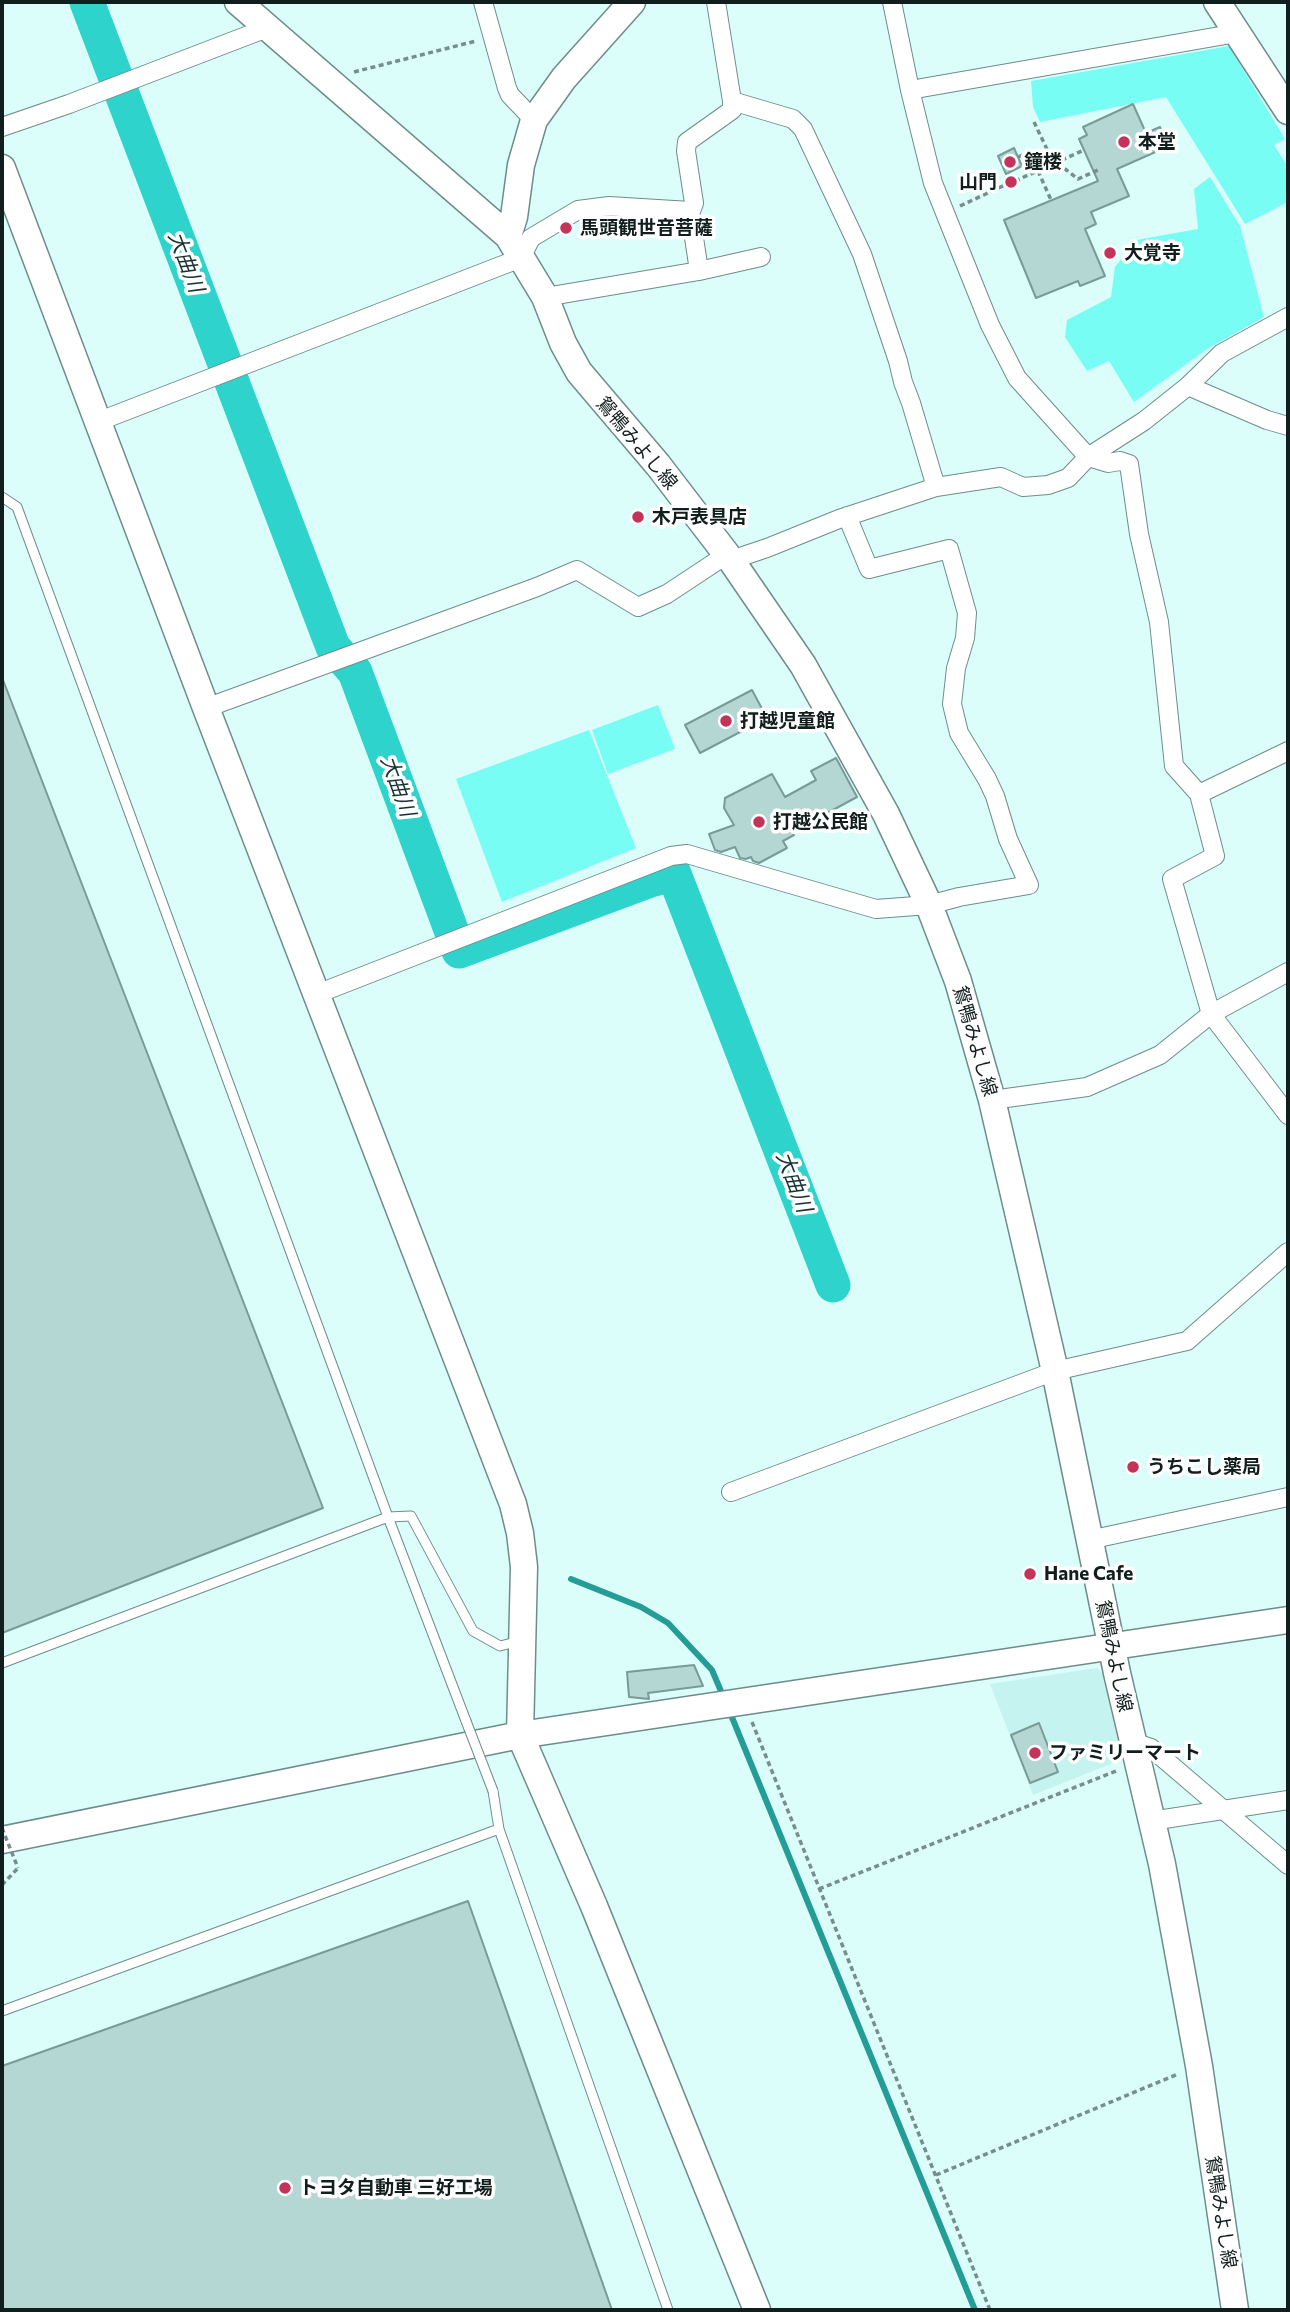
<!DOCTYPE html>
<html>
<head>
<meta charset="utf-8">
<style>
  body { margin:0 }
  #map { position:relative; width:1290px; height:2312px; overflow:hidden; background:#dbfefb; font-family:Commissioner,sans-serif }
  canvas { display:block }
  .frame { position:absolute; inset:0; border:4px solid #111e1d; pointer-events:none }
</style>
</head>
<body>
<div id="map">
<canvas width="1290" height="2312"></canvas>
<div class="frame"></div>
</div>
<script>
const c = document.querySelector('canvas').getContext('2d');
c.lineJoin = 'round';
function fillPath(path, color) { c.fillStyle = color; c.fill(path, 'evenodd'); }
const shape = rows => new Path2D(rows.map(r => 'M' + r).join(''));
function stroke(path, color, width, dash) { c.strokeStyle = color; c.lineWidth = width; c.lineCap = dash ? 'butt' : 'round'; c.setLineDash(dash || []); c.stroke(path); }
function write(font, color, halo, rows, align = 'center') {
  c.font = font + ' Commissioner,"Noto Sans JP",sans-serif'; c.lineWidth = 7; c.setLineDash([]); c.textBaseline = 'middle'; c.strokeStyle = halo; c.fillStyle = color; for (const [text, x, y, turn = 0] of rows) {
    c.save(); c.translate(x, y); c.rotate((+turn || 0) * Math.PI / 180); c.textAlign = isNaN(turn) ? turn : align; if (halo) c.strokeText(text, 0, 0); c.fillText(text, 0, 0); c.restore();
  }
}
const built = shape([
  [1097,1668,1111,1682,1128,1757,1033,1795,990,1684]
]);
const green = shape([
  [1229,46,1285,139,1274,145,1288,167,1288,202,1245,224,1166,97,1040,122,1033,107,1031,81],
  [1210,177,1240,226,1264,317,1207,349,1134,402,1109,361,1087,371,1065,337,1067,320,1111,297,1115,267,1136,240,1198,229,1194,189],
  [658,705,675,749,608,774,592,730],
  [589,730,636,848,502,902,456,779]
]);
const stream = shape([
  [571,1579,641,1607,668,1623,712,1670,723,1696],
  [729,1710,975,2310]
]);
const river = shape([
  [87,2,333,647,355,672,459,951,650,880,674,874,833,1285]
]);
const building = shape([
  [1133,104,1146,133,1160,127,1169,146,1117,169,1129,196,1091,212,1096,224,1085,229,1105,276,1080,286,1078,281,1036,298,1004,220,1098,181,1079,139,1087,135,1083,127,1133,104],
  [1014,148,1022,166,1006,174,998,156,1014,148],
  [3,680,323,1508,2,1633,2,681,3,680],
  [752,690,767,718,700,753,685,725,752,690],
  [836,758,857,797,792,832,794,835,783,841,787,848,759,863,753,861,751,857,746,859,740,858,735,847,721,852,715,850,709,834,734,825,724,808,725,798,772,774,785,797,816,780,811,771,836,758],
  [694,1665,703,1686,648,1693,649,1699,629,1697,627,1672,694,1665],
  [1039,1723,1058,1772,1030,1783,1011,1735,1039,1723],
  [468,1901,612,2310,2,2310,2,2066,468,1901]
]);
const path = shape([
  [354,72,476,41],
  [1034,122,1054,164],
  [1018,157,1023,155],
  [1028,157,1035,172],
  [1060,161,1065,169,1078,179,1100,169],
  [1038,171,1051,200],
  [1015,181,1084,150],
  [960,206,1007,184],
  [752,1722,990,2310],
  [2,1885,18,1868],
  [819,1889,1116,1771],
  [936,2175,1178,2074]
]);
const lane = shape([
  [2,497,17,507,388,1517,466,1721],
  [2,1663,388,1517,411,1516,473,1631,500,1646,520,1641],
  [493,1791,499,1829,668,2310],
  [2,2011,499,1829]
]);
const street = shape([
  [483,2,507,88,510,95,534,120],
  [716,2,732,101,793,119,803,129,862,254,898,361,903,382,911,403,936,487],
  [892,2,910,90,933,183,990,325,1017,378,1088,457,1108,463,1120,461,1129,464,1139,534,1159,622,1174,766,1199,794,1215,856,1172,879,1211,1014,1288,1115],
  [910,90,1237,33],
  [2,127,69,104,267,28],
  [691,211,694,203,686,151,687,142,732,110,732,101],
  [545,297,699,271,761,257],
  [1188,386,1267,420,1288,426],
  [97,422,521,258,531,238,578,210,609,206,690,211,699,271],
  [731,560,767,548,839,519,936,487,1001,477,1023,487,1048,485,1068,478,1088,457,1144,421,1188,386,1222,353,1288,317],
  [206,708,537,587,577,570,638,607,667,594,726,555],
  [1199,794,1288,751],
  [317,994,671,856,687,854,876,909,929,905,959,897,1029,885,1008,839,995,796,987,779,959,733,952,704,956,668,965,638,967,613,949,549,869,569,847,516],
  [992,1100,1087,1087,1160,1055,1211,1014,1288,972],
  [731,1492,1055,1371,1187,1341,1288,1252],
  [1089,1540,1288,1497],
  [1133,1742,1151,1748,1288,1865],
  [1151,1821,1288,1800]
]);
const secondary = shape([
  [238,2,508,236,545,297,563,343,579,372,658,465,731,560,803,665,886,814,929,905,958,981,992,1100,1055,1371,1117,1673,1162,1864,1199,2066,1235,2310],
  [1217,2,1288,111],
  [2,168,206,708,513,1504,520,1533,524,1567,520,1735,594,1906,757,2310],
  [508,236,514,217,521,165,534,120,564,78,632,2],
  [2,1840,520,1735,1288,1620]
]);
const pathBridge = shape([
  [2,1828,18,1868]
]);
const laneBridge = shape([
  [466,1721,493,1791]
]);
const markers = [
  [1124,142,7,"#c3335a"],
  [1010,162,7,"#c3335a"],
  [1011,182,7,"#c3335a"],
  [566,228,7,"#c3335a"],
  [1110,253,7,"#c3335a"],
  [638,517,7,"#c3335a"],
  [726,721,7,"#c3335a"],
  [759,822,7,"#c3335a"],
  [1133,1467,7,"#c3335a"],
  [1030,1574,7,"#c3335a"],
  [1035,1753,7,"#c3335a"],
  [285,2188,7,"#c3335a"]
];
const poiNames = [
  ["本堂",1138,142],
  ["鐘楼",1024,162],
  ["山門",997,182,"right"],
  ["馬頭観世音菩薩",580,228],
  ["大覚寺",1124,253],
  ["木戸表具店",652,517],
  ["打越児童館",740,721],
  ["打越公民館",773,822],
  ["うちこし薬局",1147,1467],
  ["Hane Cafe",1044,1574],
  ["ファミリーマート",1049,1753],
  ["トヨタ自動車 三好工場",299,2188]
];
const streetNames = [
  ["鴛鴨みよし線",637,443,50],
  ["鴛鴨みよし線",975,1041,74],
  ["鴛鴨みよし線",1114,1656,78],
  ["鴛鴨みよし線",1221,2212,81]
];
const waterNames = [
  ["大曲川",186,262,69],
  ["大曲川",398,786,70],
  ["大曲川",794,1182,69]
];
fillPath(built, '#c5f3ef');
fillPath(green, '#78fdf5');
stroke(stream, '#259d97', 6);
stroke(river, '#2ed3cb', 35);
fillPath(building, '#b4d7d4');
stroke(building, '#799a97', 2);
stroke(lane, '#6d8d8b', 11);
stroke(street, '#6d8d8b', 20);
stroke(secondary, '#6d8d8b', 29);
stroke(path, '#768e8c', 3.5, [5, 3.5]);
stroke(lane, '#fff', 9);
stroke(street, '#fff', 18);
stroke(secondary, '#fff', 26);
stroke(laneBridge, '#6d8d8b', 11, []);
stroke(pathBridge, '#768e8c', 3.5, [5, 3.5]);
stroke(laneBridge, '#fff', 9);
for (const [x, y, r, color] of markers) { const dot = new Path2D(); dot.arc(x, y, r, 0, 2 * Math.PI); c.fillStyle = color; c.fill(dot); stroke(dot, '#fff', 2.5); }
write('bold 19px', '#111e1d', '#fff', poiNames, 'left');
write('19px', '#111e1d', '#fff', streetNames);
write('italic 21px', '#193231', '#fff', waterNames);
</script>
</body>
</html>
